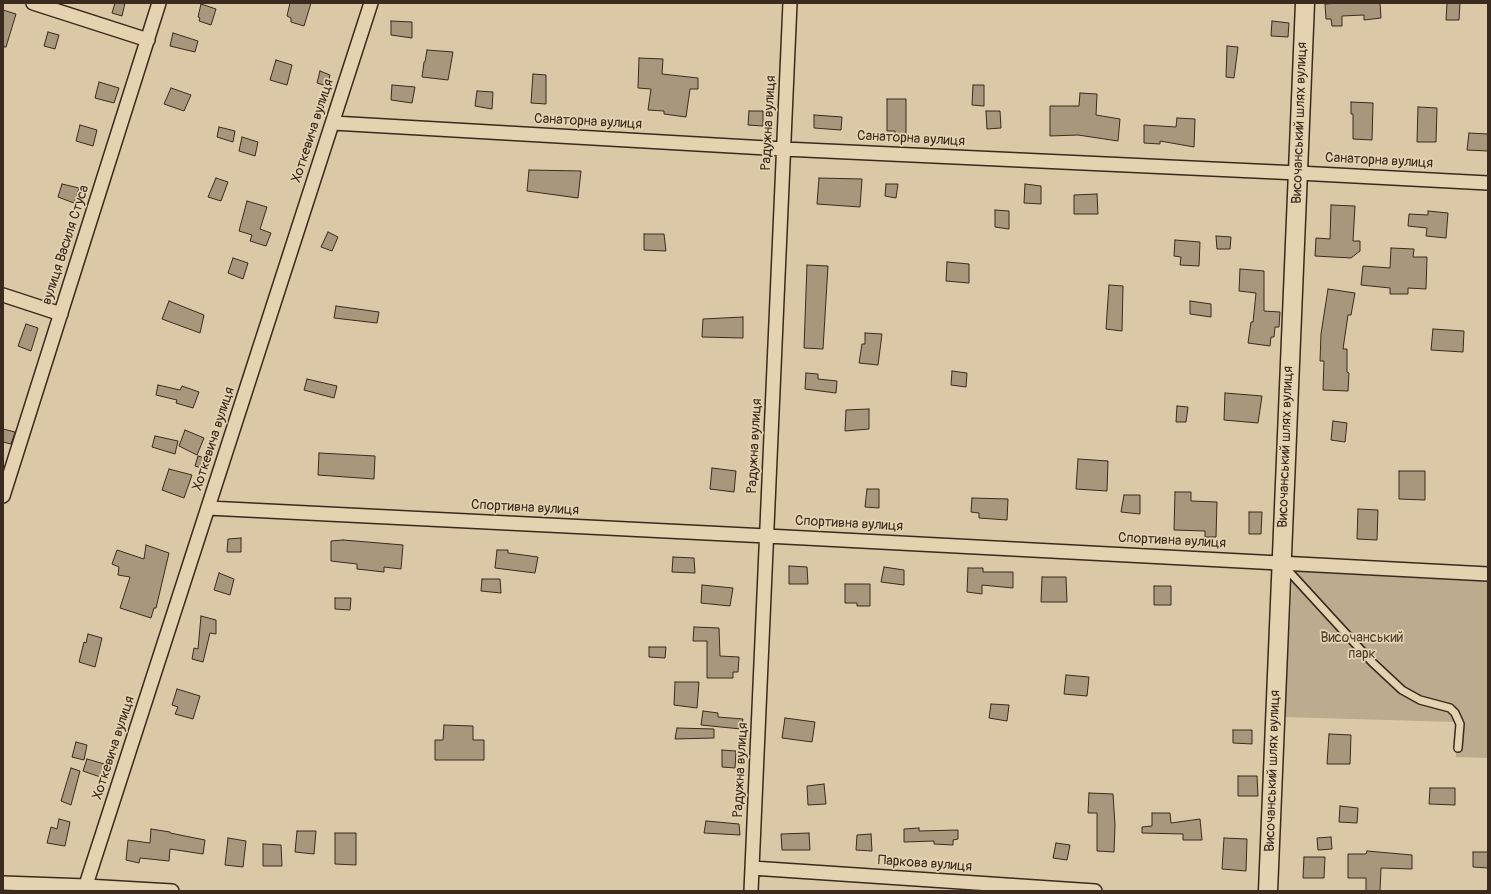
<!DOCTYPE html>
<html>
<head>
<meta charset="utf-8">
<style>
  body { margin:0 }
  #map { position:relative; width:1491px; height:894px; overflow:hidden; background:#dac8a7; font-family:Pangolin,sans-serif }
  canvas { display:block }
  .frame { position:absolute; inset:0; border:4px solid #3b2a1e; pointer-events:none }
</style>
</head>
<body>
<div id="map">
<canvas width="1491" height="894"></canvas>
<div class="frame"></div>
</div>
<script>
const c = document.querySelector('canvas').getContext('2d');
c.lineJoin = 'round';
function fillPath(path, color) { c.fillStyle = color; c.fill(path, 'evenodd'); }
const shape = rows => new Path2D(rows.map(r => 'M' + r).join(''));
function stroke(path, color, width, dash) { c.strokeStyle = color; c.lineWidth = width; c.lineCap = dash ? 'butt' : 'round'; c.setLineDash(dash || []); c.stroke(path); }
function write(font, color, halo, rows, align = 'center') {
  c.font = font + ' Pangolin,sans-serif'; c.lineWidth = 3.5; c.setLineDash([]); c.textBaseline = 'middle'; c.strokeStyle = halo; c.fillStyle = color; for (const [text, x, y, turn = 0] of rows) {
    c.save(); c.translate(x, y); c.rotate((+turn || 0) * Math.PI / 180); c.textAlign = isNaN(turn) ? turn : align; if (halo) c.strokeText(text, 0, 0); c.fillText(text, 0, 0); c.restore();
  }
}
const green = shape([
  [1293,569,1488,580,1488,758,1456,757,1455,722,1284,717]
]);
const building = shape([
  [115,3,125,3,122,16,112,13,115,3],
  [290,3,311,3,304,26,291,22,291,18,287,16,290,3],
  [1339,3,1380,3,1381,18,1364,20,1364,15,1342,16,1342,26,1332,26,1331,19,1326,19,1325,4,1339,3],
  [1447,3,1460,3,1459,20,1446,20,1447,3],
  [201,4,216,9,211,25,199,21,200,18,198,17,201,4],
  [3,10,16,14,6,47,3,47,3,10],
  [391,21,412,22,412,38,391,35,391,21],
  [1272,21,1289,23,1288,37,1271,36,1272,21],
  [48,32,59,35,55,49,44,46,48,32],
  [173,33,198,41,195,52,170,46,173,33],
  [1227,46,1238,47,1234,78,1226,77,1227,46],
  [427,50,453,52,448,80,422,77,424,62,425,62,427,50],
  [639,58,663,59,662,74,698,78,698,89,690,89,686,117,664,114,664,111,648,110,651,89,638,88,639,58],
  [276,60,292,65,287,85,270,80,276,60],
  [320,71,330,75,327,86,317,83,320,71],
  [533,74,546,75,546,104,531,103,533,74],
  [99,82,119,88,114,103,95,98,99,82],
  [392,85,415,87,412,103,391,100,392,85],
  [973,85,984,85,984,106,972,105,973,85],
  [171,88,191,95,184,111,164,104,171,88],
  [477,91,493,92,492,109,475,106,477,91],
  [1080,93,1097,94,1096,115,1120,119,1118,141,1078,135,1050,136,1050,106,1079,106,1080,93],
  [887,99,906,99,906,140,896,140,895,131,887,131,887,99],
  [1351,102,1373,103,1372,140,1353,139,1353,114,1351,114,1351,102],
  [1418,107,1437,108,1436,142,1417,142,1418,107],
  [749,111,763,111,763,126,748,125,749,111],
  [986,111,1000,111,1001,128,987,129,986,111],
  [814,115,842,117,841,130,814,128,814,115],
  [1177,118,1195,119,1194,147,1160,141,1160,144,1144,143,1144,125,1176,127,1177,118],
  [80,125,97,130,93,146,76,141,80,125],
  [219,127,235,131,233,142,217,137,219,127],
  [1469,133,1488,134,1488,151,1467,150,1469,133],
  [242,137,258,142,255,156,239,151,242,137],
  [529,170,581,171,578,198,527,191,529,170],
  [216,178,228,182,221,201,208,197,216,178],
  [819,178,862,179,860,207,817,204,819,178],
  [62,184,79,188,74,203,58,197,62,184],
  [886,184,898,184,896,198,885,196,886,184],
  [1025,184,1041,186,1041,204,1024,203,1025,184],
  [1097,194,1098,214,1074,214,1074,195,1097,194],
  [247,201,267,207,260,229,271,233,266,246,250,241,252,235,239,231,247,201],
  [1331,205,1355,206,1353,241,1360,241,1360,251,1351,258,1315,256,1316,238,1330,239,1331,205],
  [995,210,1009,211,1009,229,995,227,995,210],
  [1428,211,1448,213,1446,238,1426,236,1427,228,1408,226,1409,214,1428,215,1428,211],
  [328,232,338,237,332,251,321,247,328,232],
  [644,234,664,234,666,251,644,250,644,234],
  [1216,236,1231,237,1230,249,1217,249,1216,236],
  [1175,240,1200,242,1199,266,1180,265,1181,257,1174,256,1175,240],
  [1391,248,1414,249,1413,257,1427,257,1426,289,1408,288,1408,294,1390,294,1390,288,1361,285,1363,266,1390,268,1391,248],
  [233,258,248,263,243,279,228,273,233,258],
  [947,262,969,264,969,283,946,281,947,262],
  [807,265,828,266,823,349,804,348,807,265],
  [1240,269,1264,271,1264,311,1280,312,1279,327,1275,327,1274,337,1271,337,1270,346,1248,343,1251,322,1253,322,1256,293,1239,291,1240,269],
  [1109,285,1123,286,1122,331,1106,329,1109,285],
  [1328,289,1355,293,1351,315,1348,315,1343,349,1347,349,1347,372,1349,373,1348,391,1323,390,1324,361,1320,361,1321,334,1328,289],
  [169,301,204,315,200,333,162,319,169,301],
  [1190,301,1211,304,1211,317,1190,314,1190,301],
  [336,306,379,312,377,323,334,318,336,306],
  [743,317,743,338,702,337,703,319,743,317],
  [26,324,38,328,31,351,18,346,26,324],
  [1433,329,1464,331,1463,352,1431,350,1433,329],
  [865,333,882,334,878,365,859,363,862,344,865,344,865,333],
  [952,371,967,373,966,387,951,385,952,371],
  [806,373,818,374,818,379,837,381,836,393,805,389,806,373],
  [307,379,337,386,334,398,304,390,307,379],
  [158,385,180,390,182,386,199,392,193,408,176,403,177,400,156,395,158,385],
  [1225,393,1262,396,1258,423,1224,420,1225,393],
  [1177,406,1188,407,1186,422,1176,422,1177,406],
  [869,409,869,429,845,431,846,410,869,409],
  [1333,421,1347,423,1345,442,1331,440,1333,421],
  [3,429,15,432,11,444,3,442,3,429],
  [185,430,204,438,197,455,179,446,185,430],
  [155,436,178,441,175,454,152,447,155,436],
  [319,453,375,456,374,479,318,475,319,453],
  [198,456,208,459,207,470,195,466,198,456],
  [1078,459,1108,461,1107,491,1076,489,1078,459],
  [712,468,736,471,734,492,710,489,712,468],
  [169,469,192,475,184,498,162,490,169,469],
  [1399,471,1425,471,1425,500,1399,499,1399,471],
  [867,489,879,489,879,508,865,507,867,489],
  [1175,492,1191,492,1191,501,1217,502,1216,537,1205,537,1205,531,1174,530,1175,492],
  [1124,495,1140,495,1140,514,1121,512,1124,495],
  [972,498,1008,499,1007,520,979,518,979,513,971,512,972,498],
  [1358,509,1378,510,1377,540,1357,539,1358,509],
  [1249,512,1262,512,1261,534,1249,534,1249,512],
  [241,538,241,552,227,552,228,539,241,538],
  [343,540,403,545,401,569,384,567,384,572,357,569,357,564,331,561,331,541,343,540],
  [146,545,169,553,156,608,154,608,151,618,120,608,130,577,118,575,119,567,112,564,117,550,144,559,146,545],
  [497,550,508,550,508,553,538,557,535,573,495,568,497,550],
  [673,557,694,558,695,573,672,572,673,557],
  [789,566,807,567,808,584,789,584,789,566],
  [884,567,904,570,904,585,881,582,884,567],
  [968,568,983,568,983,572,1013,572,1013,588,982,585,982,594,967,592,968,568],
  [219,573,234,579,230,595,214,590,219,573],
  [1042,577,1066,577,1067,602,1041,602,1042,577],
  [482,579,500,579,501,593,481,591,482,579],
  [845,584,870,584,870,606,857,606,857,603,845,603,845,584],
  [702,585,733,588,730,606,701,603,702,585],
  [1154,586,1171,586,1171,605,1154,605,1154,586],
  [335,598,351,598,350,610,335,609,335,598],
  [201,616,216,620,216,634,210,633,203,662,192,659,194,648,198,649,201,616],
  [694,627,719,628,720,656,739,657,738,672,733,672,733,678,707,678,707,641,693,641,694,627],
  [88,634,102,638,95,667,79,662,84,642,86,643,88,634],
  [649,647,666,647,665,658,649,657,649,647],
  [1066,675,1089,677,1087,696,1064,694,1066,675],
  [675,682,699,682,697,708,674,705,675,682],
  [177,689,200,696,193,719,175,714,178,707,172,705,177,689],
  [991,704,1009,705,1007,721,989,718,991,704],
  [703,711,718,713,718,717,743,719,741,729,701,725,703,711],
  [785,718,815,722,812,742,782,738,785,718],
  [444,725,473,726,473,740,484,740,484,760,435,760,435,740,443,740,444,725],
  [677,728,714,729,714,738,675,739,677,728],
  [1233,730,1252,730,1252,744,1233,743,1233,730],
  [1329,734,1351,735,1350,764,1327,764,1329,734],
  [76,742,87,745,84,760,72,757,76,742],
  [722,750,736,751,735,768,722,767,722,750],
  [87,759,108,765,106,779,83,771,87,759],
  [71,768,80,771,71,805,61,801,71,768],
  [1238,776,1257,776,1258,796,1238,796,1238,776],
  [824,784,826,804,808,805,807,786,824,784],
  [1430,788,1455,788,1455,805,1429,804,1430,788],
  [1089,793,1113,794,1115,825,1114,852,1097,851,1097,813,1088,813,1089,793],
  [1340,806,1358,808,1357,823,1339,822,1340,806],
  [1152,813,1170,813,1171,823,1200,819,1202,840,1183,840,1183,834,1142,833,1142,827,1152,826,1152,813],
  [59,819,70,822,65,846,47,843,51,827,57,829,59,819],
  [706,821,739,824,740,835,704,833,706,821],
  [919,828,919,831,958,830,958,839,953,840,953,845,934,844,934,841,904,842,904,829,919,828],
  [151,829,170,832,170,833,205,840,203,854,170,849,169,861,140,858,139,863,126,860,128,840,150,843,151,829],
  [297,831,316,831,314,854,295,852,297,831],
  [335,833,356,833,356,865,335,864,335,833],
  [809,833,810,850,782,850,781,834,809,833],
  [871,834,872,851,856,850,857,835,871,834],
  [1331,837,1332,849,1318,850,1317,838,1331,837],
  [228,838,246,841,243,867,225,865,228,838],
  [1224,838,1247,839,1246,871,1222,869,1224,838],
  [1056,843,1070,845,1067,860,1053,858,1056,843],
  [263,844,281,845,282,866,263,866,263,844],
  [1367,851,1412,855,1412,869,1381,868,1380,891,1366,891,1366,878,1348,878,1348,854,1366,854,1367,851],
  [1473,852,1488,852,1488,868,1473,867,1473,852],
  [1304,857,1325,857,1324,878,1303,878,1304,857]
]);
const lane = shape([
  [1284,566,1372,662,1402,690,1420,700,1450,708,1455,713,1460,724,1458,748]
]);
const street = shape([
  [33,3,148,40],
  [333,123,784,149,1298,173,1488,183],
  [3,295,61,314],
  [3,496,159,3],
  [208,508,767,536,1488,574],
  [752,868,1095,891],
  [3,883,86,886,172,891],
  [84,891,371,3],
  [751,891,790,3]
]);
const secondary = shape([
  [1268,891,1305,3]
]);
const streetNames = [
  ["Санаторна вулиця",588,122,3],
  ["Радужна вулиця",769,123,-87],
  ["Височанський шлях вулиця",1300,123,-88],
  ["Хоткевича вулиця",313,131,-72],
  ["Санаторна вулиця",911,139,3],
  ["Санаторна вулиця",1379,161,3],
  ["вулиця Василя Стуса",66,245,-72],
  ["Хоткевича вулиця",214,439,-72],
  ["Радужна вулиця",755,446,-87],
  ["Височанський шлях вулиця",1286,447,-88],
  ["Спортивна вулиця",525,508,3],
  ["Спортивна вулиця",849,524,3],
  ["Спортивна вулиця",1172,541,3],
  ["Хоткевича вулиця",114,748,-72],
  ["Радужна вулиця",741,770,-87],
  ["Височанський шлях вулиця",1273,771,-88],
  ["Паркова вулиця",925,864,4]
];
const parkNames = [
  ["Височанський",1362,638],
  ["парк",1362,654]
];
fillPath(green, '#bcab8e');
fillPath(building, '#a8977d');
stroke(building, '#3b2a1e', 1);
stroke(lane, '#3b2a1e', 10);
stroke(street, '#3b2a1e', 16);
stroke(secondary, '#3b2a1e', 21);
stroke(lane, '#e4d2b0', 7);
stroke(street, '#e4d2b0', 13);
stroke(secondary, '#e4d2b0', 18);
write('14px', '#3b2a1e', '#e4d2b0', streetNames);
write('14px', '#4e3d2f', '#e4d2b0', parkNames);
</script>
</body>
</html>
